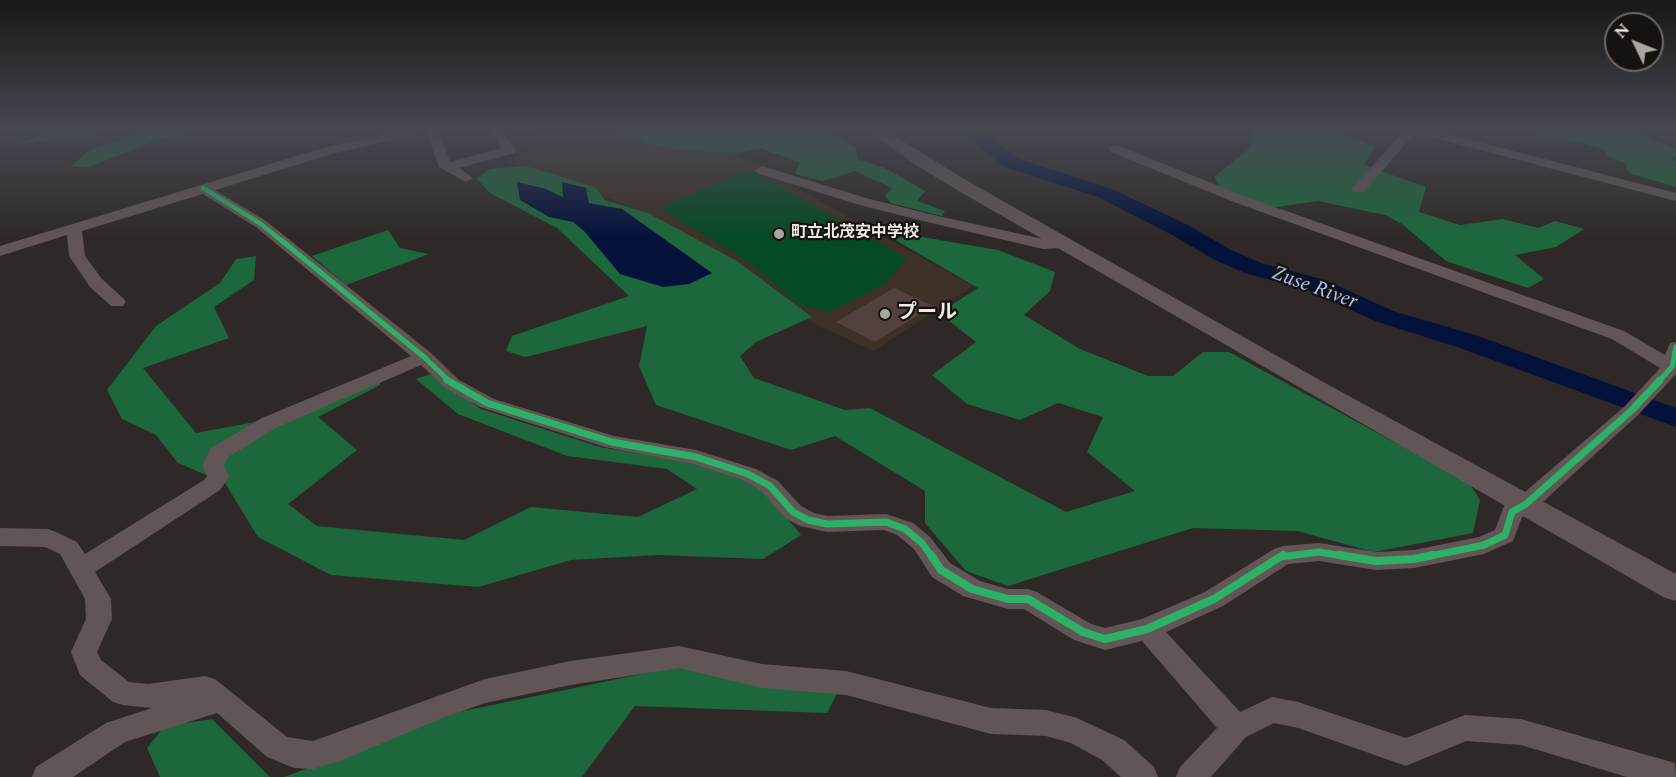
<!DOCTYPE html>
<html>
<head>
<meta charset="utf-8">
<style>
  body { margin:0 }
  #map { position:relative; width:1676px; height:777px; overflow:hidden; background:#2e2926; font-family:Spectral,serif }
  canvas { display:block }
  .north { position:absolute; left:1604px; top:12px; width:60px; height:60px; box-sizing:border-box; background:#16120f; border:2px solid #6d6865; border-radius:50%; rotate:313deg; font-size:16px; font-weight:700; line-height:24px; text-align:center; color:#f0eae6 }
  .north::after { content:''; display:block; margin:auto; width:21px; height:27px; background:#aca6a3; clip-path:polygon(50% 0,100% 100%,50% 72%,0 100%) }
</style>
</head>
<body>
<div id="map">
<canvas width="1676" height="777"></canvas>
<div class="north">N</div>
</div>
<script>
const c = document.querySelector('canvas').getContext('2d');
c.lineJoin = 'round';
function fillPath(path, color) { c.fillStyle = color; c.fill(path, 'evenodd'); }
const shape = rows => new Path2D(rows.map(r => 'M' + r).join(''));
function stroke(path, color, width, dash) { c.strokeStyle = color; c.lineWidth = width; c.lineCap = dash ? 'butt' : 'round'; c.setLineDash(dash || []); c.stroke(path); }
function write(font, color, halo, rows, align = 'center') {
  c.font = font + ' Spectral,"Noto Sans JP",serif'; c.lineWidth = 4.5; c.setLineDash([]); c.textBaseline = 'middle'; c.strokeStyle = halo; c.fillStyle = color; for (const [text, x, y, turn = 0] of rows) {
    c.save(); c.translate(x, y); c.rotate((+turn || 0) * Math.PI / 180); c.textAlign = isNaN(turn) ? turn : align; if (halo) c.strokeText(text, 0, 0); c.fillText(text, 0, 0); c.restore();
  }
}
const built = shape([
  [530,130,624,130,678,147,735,154,973,286,874,351,817,325,728,260,633,207,509,163,519,155,544,146]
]);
const green = shape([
  [740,173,758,174,907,258,885,284,830,312,801,306,744,259,659,208]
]);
const forest = shape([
  [50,130,101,130,74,138,20,144],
  [149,130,192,130,154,141,87,168,71,166,90,150],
  [617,130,810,130,837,136,856,148,857,159,885,168,925,191,917,201,945,211,942,216,891,203,885,196,892,188,855,171,823,181,795,174,799,162,760,148,737,153,683,150,645,143],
  [1254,130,1330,130,1375,146,1364,165,1426,187,1419,212,1460,225,1503,219,1538,228,1555,221,1584,229,1556,247,1515,255,1544,279,1528,288,1446,261,1402,224,1385,215,1318,201,1271,208,1220,187,1214,177,1251,147],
  [1527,130,1635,130,1657,142,1676,148,1676,156,1671,158,1676,162,1676,187,1632,174,1627,171,1626,164,1607,156,1605,151,1600,148],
  [526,166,595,187,605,200,648,213,737,261,812,317,756,342,740,356,754,378,845,410,870,408,1066,512,1135,491,1087,452,1103,417,1058,403,1020,420,967,404,932,375,976,342,939,313,978,288,892,238,922,237,998,250,1055,272,1050,291,1024,315,1080,349,1148,376,1173,376,1203,352,1229,352,1469,483,1480,500,1473,533,1374,552,1297,531,1193,528,1008,586,966,571,925,523,925,491,835,436,791,450,656,405,639,366,647,326,526,357,506,351,512,336,629,296,557,228,490,193,477,179,489,169],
  [388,230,400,248,429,254,346,285,312,256],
  [256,256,254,280,214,307,229,338,143,368,196,433,266,420,380,372,380,385,318,417,357,450,288,504,317,526,464,540,531,507,638,517,697,489,667,469,567,456,458,414,416,379,430,374,481,409,600,447,708,465,761,485,801,535,763,559,659,555,571,560,478,587,331,575,258,537,225,483,178,463,156,435,122,419,107,390,156,326,220,283,236,259],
  [685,665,837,694,827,713,635,706,582,777,284,777,459,712],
  [212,719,270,777,160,777,147,748,165,726]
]);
const water = shape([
  [517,182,546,189,563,197,562,182,586,188,589,203,622,209,712,273,689,284,663,287,620,274,584,231,573,222,549,217,520,200]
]);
const river = shape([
  [958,130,978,130,1019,159,1112,189,1188,225,1231,250,1261,263,1325,280,1393,311,1478,336,1676,408,1676,427,1460,348,1375,321,1307,290,1245,273,1215,260,1172,235,1098,197,1005,167,958,130]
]);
const building = shape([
  [894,288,933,306,875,342,836,322]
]);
const minor = shape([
  [402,130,422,130,420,133,332,154,215,190,266,221,431,353,459,380,494,399,614,436,696,450,756,469,778,481,801,506,814,513,827,516,886,514,913,523,930,537,950,563,980,581,1008,589,1028,589,1037,592,1091,624,1105,628,1142,619,1205,592,1274,549,1283,546,1319,543,1376,552,1414,550,1479,537,1495,530,1504,506,1518,498,1625,406,1660,368,1612,339,1234,202,1111,152,1109,149,1111,146,1119,146,1244,196,1624,331,1665,355,1670,343,1676,342,1676,374,1639,414,1534,510,1522,517,1513,541,1484,554,1414,568,1376,570,1319,561,1288,564,1223,606,1166,632,1240,712,1272,697,1298,702,1406,738,1465,715,1521,719,1675,763,1676,777,1627,777,1521,745,1466,741,1406,766,1298,728,1274,723,1246,737,1211,777,1176,777,1180,767,1217,728,1142,641,1105,650,1074,640,1024,609,1008,609,963,596,932,577,914,549,897,535,884,530,827,532,800,526,785,518,762,491,740,479,693,464,605,447,480,407,445,388,421,365,276,428,228,457,224,465,229,477,220,490,95,572,111,599,112,619,97,652,101,660,129,682,148,684,205,676,215,679,287,737,313,741,485,679,571,661,679,646,762,664,846,671,991,708,1046,710,1077,718,1124,740,1154,767,1158,777,1121,777,1102,760,1071,743,1046,736,991,734,846,695,762,688,679,668,571,685,485,703,443,718,340,761,313,769,294,768,267,757,217,713,125,742,73,777,32,777,36,767,106,723,152,708,123,705,113,702,80,675,71,652,86,619,85,599,60,554,45,547,0,546,0,528,48,529,56,532,77,542,85,554,204,480,207,476,202,465,211,448,262,418,411,356,256,227,203,194,82,231,85,256,102,279,123,298,126,302,123,306,111,306,90,287,69,256,67,235,0,256,0,246,323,148,402,130],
  [426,130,438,130,450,162,502,148,490,130,502,130,516,150,515,153,459,168,473,178,466,182,439,167,426,130],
  [1405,130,1432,130,1676,193,1676,201,1415,133,1364,192,1354,192,1352,189,1354,186,1405,130],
  [762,166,866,198,929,214,1043,239,1064,238,1072,243,1064,248,1043,249,923,221,856,204,757,173,755,170,762,166]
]);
const tertiary = shape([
  [868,130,885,130,964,179,1325,383,1676,574,1676,601,1665,598,952,187,916,165,868,130]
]);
const cyclewayFar3 = shape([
  [203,188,261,224,282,241]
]);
const cyclewayFar2 = shape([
  [281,240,424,357,449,381],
  [1659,381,1672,367,1676,347]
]);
const cyclewayFar1 = shape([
  [447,380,487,403,612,442,696,457,748,474,770,486,793,512,808,520,827,524,886,522,905,529,922,543,932,557],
  [1280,557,1319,552,1349,557],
  [1425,557,1484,545,1505,535,1512,512,1526,504,1632,410,1660,380]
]);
const cycleway = shape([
  [931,555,941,570,972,589,1008,599,1028,599,1083,632,1105,639,1147,629,1214,599,1283,555],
  [1339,555,1376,561,1414,559,1433,555]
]);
const markers = [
  [779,234,6,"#aca6a3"],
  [885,314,6,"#aca6a3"]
];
const farPoinames = [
  ["町立北茂安中学校",791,234]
];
const poiNames = [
  ["プール",897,314]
];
const waterNames = [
  ["Zuse River",1314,289,20]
];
fillPath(built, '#3d3026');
fillPath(green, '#064925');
fillPath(forest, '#1c673b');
fillPath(water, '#04123b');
fillPath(river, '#04123b');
fillPath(building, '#53413e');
fillPath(minor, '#625556');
fillPath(tertiary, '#625556');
stroke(cyclewayFar3, '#2db169', 4.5);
stroke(cyclewayFar2, '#2db169', 5);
stroke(cyclewayFar1, '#2db169', 7);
stroke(cycleway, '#2db169', 8);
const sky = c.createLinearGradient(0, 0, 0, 239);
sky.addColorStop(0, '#191715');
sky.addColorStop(0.54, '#464952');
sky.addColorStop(1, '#46495200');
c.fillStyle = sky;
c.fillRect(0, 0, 1676, 239);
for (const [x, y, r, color] of markers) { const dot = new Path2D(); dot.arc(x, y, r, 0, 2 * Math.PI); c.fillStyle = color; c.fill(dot); stroke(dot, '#16120f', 2); }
write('bold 16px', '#f0eae6', '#16120f', farPoinames, 'left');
write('bold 20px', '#f0eae6', '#16120f', poiNames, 'left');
write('italic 21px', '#a1c5fc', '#16120f', waterNames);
</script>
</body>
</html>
